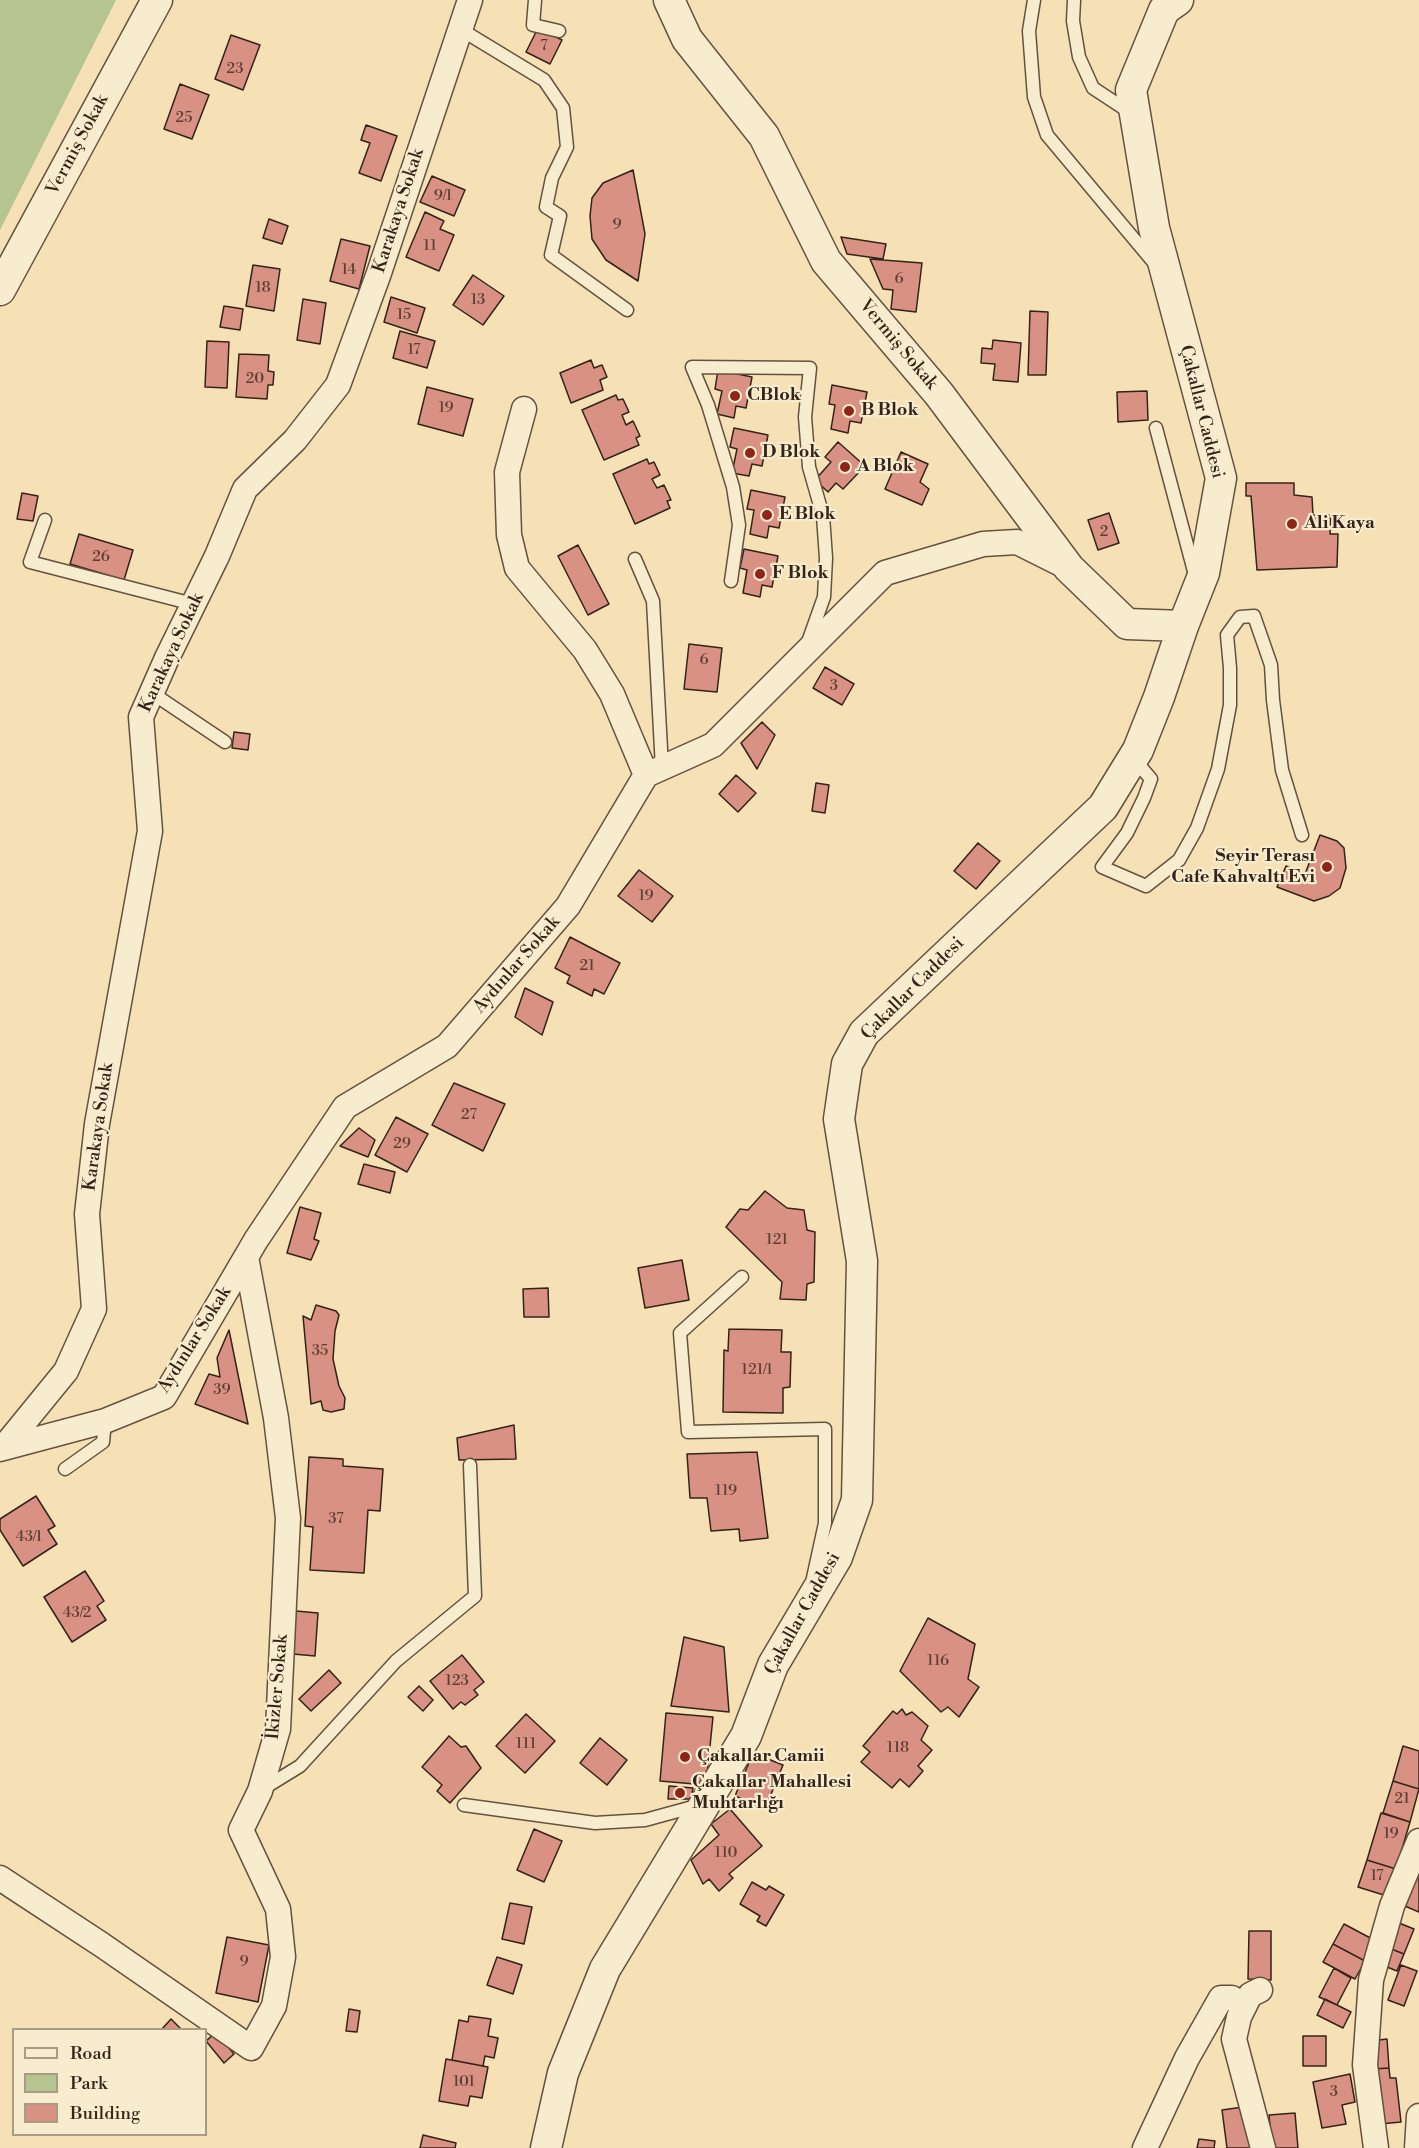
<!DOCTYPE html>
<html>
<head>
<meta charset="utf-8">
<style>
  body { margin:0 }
  #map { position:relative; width:1419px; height:2148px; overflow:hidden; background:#f5e1b5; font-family:"Libre Bodoni",serif }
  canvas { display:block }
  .legend { position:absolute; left:12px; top:2028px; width:195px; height:108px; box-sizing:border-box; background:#f8eccf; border:2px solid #a99c86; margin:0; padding:8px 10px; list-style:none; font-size:18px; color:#332319 }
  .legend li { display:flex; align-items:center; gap:12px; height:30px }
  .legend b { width:30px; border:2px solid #a99c86 }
</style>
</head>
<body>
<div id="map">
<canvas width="1419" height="2148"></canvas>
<ul class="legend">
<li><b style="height:8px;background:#f8eccf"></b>Road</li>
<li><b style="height:16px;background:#b6c491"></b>Park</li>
<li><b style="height:16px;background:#d99184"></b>Building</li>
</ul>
</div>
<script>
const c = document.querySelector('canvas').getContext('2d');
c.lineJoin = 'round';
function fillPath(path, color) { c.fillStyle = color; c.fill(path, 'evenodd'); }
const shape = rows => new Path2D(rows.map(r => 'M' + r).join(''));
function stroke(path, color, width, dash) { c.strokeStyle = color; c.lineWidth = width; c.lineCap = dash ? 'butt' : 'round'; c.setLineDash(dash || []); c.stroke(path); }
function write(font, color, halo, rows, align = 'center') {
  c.font = font + ' "Libre Bodoni",serif'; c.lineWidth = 4.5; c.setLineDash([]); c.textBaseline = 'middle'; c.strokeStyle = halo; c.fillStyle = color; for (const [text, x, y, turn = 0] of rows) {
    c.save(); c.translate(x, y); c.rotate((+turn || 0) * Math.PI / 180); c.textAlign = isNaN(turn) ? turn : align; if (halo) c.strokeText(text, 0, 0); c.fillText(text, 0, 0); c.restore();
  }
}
const green = shape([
  [0,0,116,0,0,230]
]);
const building = shape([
  [538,28,562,40,550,64,526,52,538,28],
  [231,35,260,45,243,90,215,79,231,35],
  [180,84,209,95,192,139,164,129,180,84],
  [366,125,397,136,381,181,359,173,370,143,361,140,366,125],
  [633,170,645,234,638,281,606,260,592,239,590,216,592,198,603,183,633,170],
  [432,176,465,190,454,216,420,202,432,176],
  [425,212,444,221,440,229,454,235,439,271,406,257,425,212],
  [269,219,288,226,282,244,263,238,269,219],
  [841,237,886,244,883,259,847,254,841,237],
  [341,239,370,246,359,289,330,281,341,239],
  [870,259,922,263,916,312,891,309,893,290,883,289,870,259],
  [253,265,280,269,274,311,246,306,253,265],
  [473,275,504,296,483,325,453,305,473,275],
  [391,297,425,308,417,333,384,322,391,297],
  [303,299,326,303,320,344,297,340,303,299],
  [224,306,243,309,240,330,220,327,224,306],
  [1030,311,1048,312,1046,375,1028,375,1030,311],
  [400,331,435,341,427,368,393,358,400,331],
  [993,340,1021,343,1018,382,993,380,995,364,981,363,982,348,992,349,993,340],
  [207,341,229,342,227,388,205,387,207,341],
  [239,354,269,355,268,371,274,372,273,385,268,385,267,399,236,397,239,354],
  [591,360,594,368,602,365,607,377,600,380,603,390,571,403,560,373,591,360],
  [718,370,752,377,746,408,736,406,734,418,717,414,722,391,715,389,718,370],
  [832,385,867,392,861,423,850,421,848,433,831,429,835,405,829,404,832,385],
  [427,387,473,399,463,436,418,424,427,387],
  [1147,391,1148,420,1118,422,1117,392,1147,391],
  [616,395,618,400,623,399,629,412,622,415,626,425,633,421,640,436,636,438,639,445,604,460,582,410,616,395],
  [734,428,768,435,762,466,752,464,749,476,732,473,737,449,730,447,734,428],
  [838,442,865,466,843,489,836,483,828,492,815,480,831,462,825,457,838,442],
  [901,452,928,464,920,482,929,489,922,505,885,489,901,452],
  [647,459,649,464,654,462,660,475,652,479,657,488,664,485,671,500,667,501,670,508,635,524,613,474,647,459],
  [1246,483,1294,483,1294,495,1312,497,1313,515,1331,515,1330,534,1338,534,1337,567,1257,570,1251,496,1246,496,1246,483],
  [751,490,785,497,779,528,769,526,767,538,750,534,754,510,747,509,751,490],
  [22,493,38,496,33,521,17,519,22,493],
  [1109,513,1119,543,1098,550,1088,520,1109,513],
  [79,534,133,550,124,580,70,564,79,534],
  [578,545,609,604,588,615,558,556,578,545],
  [744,549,778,556,772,587,762,585,760,597,743,593,747,570,740,568,744,549],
  [689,644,722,648,717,692,684,689,689,644],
  [825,667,854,684,842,705,813,688,825,667],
  [762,722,775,735,757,769,741,743,762,722],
  [234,732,250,734,248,750,232,748,234,732],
  [736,775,756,793,738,812,719,794,736,775],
  [816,783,829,785,825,813,812,811,816,783],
  [1320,835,1337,841,1344,848,1346,868,1340,888,1329,896,1314,901,1277,887,1286,866,1305,874,1320,835],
  [978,843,1000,861,976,889,954,871,978,843],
  [639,870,673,896,652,922,618,896,639,870],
  [570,937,620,963,604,994,594,989,592,996,567,983,570,976,555,968,570,937],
  [525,988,553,1002,542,1035,515,1017,525,988],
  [454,1083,505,1104,483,1151,432,1125,454,1083],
  [396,1117,428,1134,407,1172,375,1155,396,1117],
  [359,1128,375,1140,368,1157,340,1146,359,1128],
  [364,1164,395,1172,390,1193,358,1184,364,1164],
  [765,1191,787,1208,804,1210,807,1230,815,1232,814,1282,807,1284,806,1300,780,1299,782,1282,726,1227,740,1209,748,1210,765,1191],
  [300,1207,321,1213,314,1239,319,1241,311,1260,287,1253,300,1207],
  [682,1260,689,1300,645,1308,638,1268,682,1260],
  [548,1288,549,1317,524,1317,523,1289,548,1288],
  [316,1305,336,1311,339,1315,335,1331,333,1359,339,1386,345,1398,344,1409,331,1412,323,1410,321,1401,311,1404,303,1316,311,1320,316,1305],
  [729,1329,782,1330,781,1352,791,1352,790,1387,783,1388,783,1413,723,1412,724,1350,728,1351,729,1329],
  [229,1330,248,1424,195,1404,209,1374,220,1377,217,1358,229,1330],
  [514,1425,516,1459,459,1460,457,1438,514,1425],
  [757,1452,768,1538,740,1541,739,1529,711,1531,707,1498,690,1498,687,1454,757,1452],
  [309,1457,343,1459,343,1466,383,1469,380,1511,368,1510,364,1573,310,1570,313,1527,305,1526,309,1457],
  [36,1496,55,1526,48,1530,57,1544,23,1566,0,1530,0,1519,36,1496],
  [85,1571,104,1601,97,1606,106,1620,72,1642,44,1597,85,1571],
  [296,1611,318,1613,315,1656,293,1654,296,1611],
  [928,1618,975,1644,968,1679,979,1687,959,1717,948,1707,941,1712,900,1671,928,1618],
  [684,1637,724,1647,729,1712,671,1706,684,1637],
  [462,1655,484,1682,474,1690,478,1695,465,1705,461,1702,453,1709,430,1681,462,1655],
  [329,1670,341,1683,311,1711,299,1699,329,1670],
  [419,1686,433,1700,423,1711,408,1697,419,1686],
  [902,1709,906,1715,912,1712,928,1726,921,1740,932,1750,918,1766,923,1771,909,1787,900,1779,892,1788,861,1762,870,1752,863,1746,893,1711,897,1714,902,1709],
  [666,1713,713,1717,706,1785,660,1781,666,1713],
  [526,1714,555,1741,525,1773,496,1746,526,1714],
  [449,1736,461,1747,466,1746,481,1768,450,1803,437,1791,442,1785,422,1767,449,1736],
  [600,1738,627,1760,607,1785,580,1763,600,1738],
  [1403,1746,1419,1751,1419,1789,1393,1781,1403,1746],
  [753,1753,783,1765,765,1809,735,1796,753,1753],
  [1393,1781,1419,1789,1410,1822,1383,1813,1393,1781],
  [669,1786,693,1788,691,1799,668,1799,669,1786],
  [730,1809,762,1846,729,1874,733,1878,719,1891,709,1879,703,1884,691,1860,719,1835,711,1824,730,1809],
  [1381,1813,1410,1822,1396,1869,1367,1860,1381,1813],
  [534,1829,562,1841,544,1882,517,1870,534,1829],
  [1367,1860,1396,1869,1387,1896,1358,1887,1367,1860],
  [1419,1871,1419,1912,1400,1904,1419,1871],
  [752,1882,766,1890,769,1886,784,1895,766,1926,757,1921,760,1916,740,1904,752,1882],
  [510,1903,532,1907,524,1944,502,1939,510,1903],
  [1399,1923,1414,1929,1404,1954,1389,1948,1399,1923],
  [1344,1924,1376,1941,1365,1961,1333,1944,1344,1924],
  [1249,1931,1271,1931,1271,1980,1248,1979,1249,1931],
  [227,1937,269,1945,258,2002,216,1993,227,1937],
  [1333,1944,1365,1961,1355,1979,1323,1962,1333,1944],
  [1389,1948,1404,1954,1397,1971,1382,1965,1389,1948],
  [497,1957,522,1965,513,1994,487,1985,497,1957],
  [1401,1965,1417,1971,1404,2006,1388,2000,1401,1965],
  [1334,1968,1351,1978,1337,2005,1319,1997,1334,1968],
  [1325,1999,1351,2012,1343,2028,1317,2015,1325,1999],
  [349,2009,360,2011,357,2032,346,2031,349,2009],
  [469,2016,491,2019,488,2036,498,2038,494,2058,485,2056,483,2066,452,2060,459,2020,468,2022,469,2016],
  [171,2019,182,2030,161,2030,171,2019],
  [216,2032,234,2054,224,2063,206,2041,216,2032],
  [1303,2036,1326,2036,1326,2066,1303,2066,1303,2036],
  [1387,2039,1389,2068,1373,2069,1371,2041,1387,2039],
  [446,2059,488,2067,482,2098,470,2096,468,2106,439,2101,446,2059],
  [1389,2068,1390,2078,1396,2078,1401,2122,1380,2124,1373,2069,1389,2068],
  [1350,2074,1355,2102,1342,2105,1346,2124,1322,2128,1313,2082,1350,2074],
  [1250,2106,1257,2148,1227,2148,1222,2110,1250,2106],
  [1295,2113,1298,2148,1272,2148,1269,2115,1295,2113],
  [423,2135,456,2143,455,2148,420,2148,423,2135],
  [1199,2139,1215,2141,1214,2148,1197,2148,1199,2139]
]);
const service = shape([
  [535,0,533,25,559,31],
  [1034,0,1029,31,1034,97,1047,135,1155,264],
  [1074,0,1073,21,1079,57,1093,88,1131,113],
  [460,29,544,80,563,108,567,147,552,178,546,207,560,216,551,255,627,310],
  [1156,428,1195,575],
  [45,520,30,562,193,604],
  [635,559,653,601,662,768],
  [731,581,739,525,733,487,708,405,692,367,810,368,805,417,809,467,823,516,826,558,824,597,808,642],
  [152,693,225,742],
  [1133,758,1151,779,1144,798,1127,833,1102,867,1146,886,1179,860,1197,828,1218,769,1230,705,1230,668,1227,635,1240,617,1254,616,1271,665,1273,700,1282,770,1302,835],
  [742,1277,680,1333,688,1432,825,1429,825,1523,813,1578],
  [65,1469,103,1442,105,1421],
  [261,1790,300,1766,396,1661,475,1596,470,1465],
  [464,1805,595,1823,645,1820,700,1805]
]);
const minor = shape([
  [524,409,507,472,509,535,517,568,585,650,612,694,646,775],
  [4,1447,66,1371,94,1309,87,1214,97,1124,150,831,141,717,167,658,217,556,245,489,295,440,338,385,379,273,470,0],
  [0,1449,105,1421,164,1397,256,1240,345,1107,447,1046,568,906,646,775,713,745,885,573,983,544,1017,542,1067,567],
  [0,1878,102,1945,251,2048,274,2006,283,1957,278,1909,241,1830,260,1791,278,1729,288,1518,276,1418,246,1257],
  [1260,1990,1250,1995,1239,2017,1234,2039,1263,2148],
  [1145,2148,1187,2058,1221,1998,1232,1998,1244,2007],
  [1376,2148,1365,2065,1371,1980,1392,1906,1419,1841],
  [1417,2148,1419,2116]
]);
const tertiary = shape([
  [669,0,687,39,764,136,826,261,939,394,1069,568,1127,624,1183,626],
  [0,290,157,0],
  [546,2148,563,2073,605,1969,746,1736,773,1665,837,1557,857,1500,862,1261,839,1119,847,1064,864,1033,1103,807,1138,750,1159,697,1183,626,1204,573,1221,478,1154,228,1131,90,1164,10,1178,0]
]);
const markers = [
  [735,396,6,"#8f2418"],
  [849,411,6,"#8f2418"],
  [750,453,6,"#8f2418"],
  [845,467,6,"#8f2418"],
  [767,515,6,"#8f2418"],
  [1292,524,6,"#8f2418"],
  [760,574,6,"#8f2418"],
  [1327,867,6,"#8f2418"],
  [685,1757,6,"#8f2418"],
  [680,1793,6,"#8f2418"]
];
const numberNames = [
  ["7",544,46],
  ["23",235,69],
  ["25",184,118],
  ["9/1",443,196],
  ["9",617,225],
  ["11",430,246],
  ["14",349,270],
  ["6",899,279],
  ["18",263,288],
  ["13",478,300],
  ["15",404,315],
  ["17",414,350],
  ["20",255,379],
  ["19",446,408],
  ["2",1104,532],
  ["26",101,557],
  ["6",704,660],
  ["3",834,686],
  ["19",646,896],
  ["21",587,966],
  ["27",469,1115],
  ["29",402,1144],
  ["121",777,1240],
  ["35",320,1351],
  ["121/1",757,1370],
  ["39",222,1390],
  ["119",726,1491],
  ["37",336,1519],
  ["43/1",29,1537],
  ["43/2",77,1613],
  ["116",938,1661],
  ["123",457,1681],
  ["111",526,1744],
  ["118",898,1748],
  ["21",1402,1799],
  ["19",1391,1834],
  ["110",726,1853],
  ["17",1377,1876],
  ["9",244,1962],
  ["101",464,2082],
  ["3",1334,2092]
];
const streetNames = [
  ["Vermiş Sokak",78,145,-62],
  ["Karakaya Sokak",399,211,-72],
  ["Vermiş Sokak",898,345,50],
  ["Çakallar Caddesi",1201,412,76],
  ["Karakaya Sokak",172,653,-65],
  ["Aydınlar Sokak",517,965,-49],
  ["Çakallar Caddesi",913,989,-45],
  ["Karakaya Sokak",99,1127,-82],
  ["Aydınlar Sokak",195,1340,-58],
  ["Çakallar Caddesi",803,1614,-61],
  ["İkizler Sokak",278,1687,-85]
];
const poiNames = [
  ["CBlok",747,396],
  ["B Blok",861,411],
  ["D Blok",762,453],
  ["A Blok",857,467],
  ["E Blok",779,515],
  ["Ali Kaya",1304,524],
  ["F Blok",772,574],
  ["Seyir Terası",1315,857,"right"],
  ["Cafe Kahvaltı Evi",1315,878,"right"],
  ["Çakallar Camii",697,1757],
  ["Çakallar Mahallesi",692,1783],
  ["Muhtarlığı",692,1804]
];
fillPath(green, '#b6c491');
fillPath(building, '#d99184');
stroke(building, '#332319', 1.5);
stroke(service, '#645240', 15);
stroke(minor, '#645240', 27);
stroke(tertiary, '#645240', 33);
stroke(service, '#f8eccf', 12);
stroke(minor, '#f8eccf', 24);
stroke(tertiary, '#f8eccf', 30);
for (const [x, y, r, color] of markers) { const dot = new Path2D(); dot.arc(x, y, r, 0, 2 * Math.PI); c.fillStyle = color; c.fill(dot); stroke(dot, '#f8eccf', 2); }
write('15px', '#5c3e34', null, numberNames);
write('18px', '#332319', '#f8eccf', streetNames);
write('bold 18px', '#332319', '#f8eccf', poiNames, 'left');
</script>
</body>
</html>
